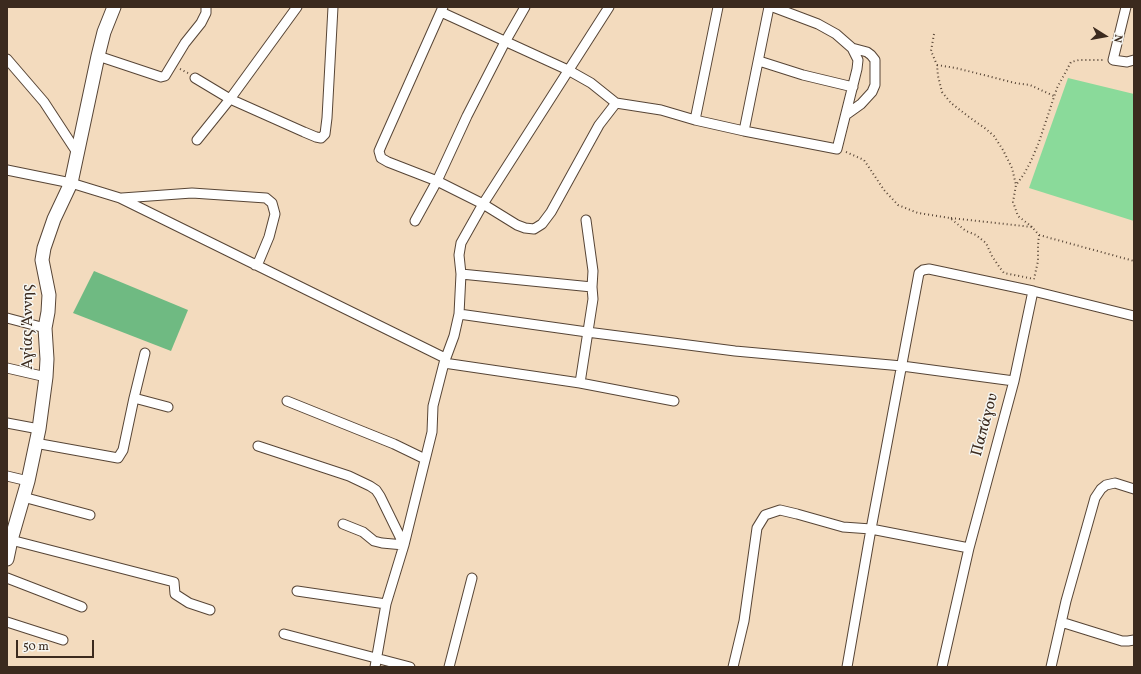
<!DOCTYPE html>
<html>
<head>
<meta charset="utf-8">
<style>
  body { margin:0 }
  #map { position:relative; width:1141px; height:674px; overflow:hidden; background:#f3dbbe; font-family:Vollkorn,serif }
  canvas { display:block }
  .frame { position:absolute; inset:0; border:8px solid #3b2a1e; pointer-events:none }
  .north { position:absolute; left:1085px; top:16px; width:40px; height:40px; -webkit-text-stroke:3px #f6f6f2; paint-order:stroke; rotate:101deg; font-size:11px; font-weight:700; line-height:16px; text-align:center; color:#3b2a1e }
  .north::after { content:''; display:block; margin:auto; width:14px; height:18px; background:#3b2a1e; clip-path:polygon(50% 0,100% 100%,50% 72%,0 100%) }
  .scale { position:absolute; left:16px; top:640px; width:78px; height:18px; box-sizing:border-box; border:2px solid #3b2a1e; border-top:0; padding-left:5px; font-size:12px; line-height:14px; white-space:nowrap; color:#3b2a1e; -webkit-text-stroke:3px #f6f6f2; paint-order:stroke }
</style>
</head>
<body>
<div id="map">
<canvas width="1141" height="674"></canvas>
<div class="frame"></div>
<div class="north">N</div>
<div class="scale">50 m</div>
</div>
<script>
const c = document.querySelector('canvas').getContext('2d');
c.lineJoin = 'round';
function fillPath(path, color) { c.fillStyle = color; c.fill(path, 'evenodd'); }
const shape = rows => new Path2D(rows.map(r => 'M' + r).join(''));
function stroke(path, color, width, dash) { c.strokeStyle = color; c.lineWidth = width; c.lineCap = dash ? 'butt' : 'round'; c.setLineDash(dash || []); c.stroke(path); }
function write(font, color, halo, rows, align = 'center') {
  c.font = font + ' Vollkorn,serif'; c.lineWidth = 3; c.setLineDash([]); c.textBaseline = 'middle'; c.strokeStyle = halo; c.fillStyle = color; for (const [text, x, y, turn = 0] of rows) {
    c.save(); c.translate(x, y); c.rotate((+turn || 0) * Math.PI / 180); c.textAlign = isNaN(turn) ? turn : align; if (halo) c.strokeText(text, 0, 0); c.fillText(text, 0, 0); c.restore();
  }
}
const green = shape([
  [1068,78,1134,94,1134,221,1029,188]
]);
const forest = shape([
  [94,271,188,310,171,351,73,313]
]);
const path = shape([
  [934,34,931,51,937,65,938,76,942,92,951,103,969,117,986,129,994,136,1003,150,1012,168,1016,185],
  [937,65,956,68,1015,83,1030,85,1054,96],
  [180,69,188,73],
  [846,152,864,160,884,190,898,205,918,213,950,218,966,231,976,235,986,243,992,256,1000,268,1004,273,1034,279],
  [951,218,1032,227,1039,235,1038,245,1038,261,1034,279],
  [1032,227,1018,216,1013,202,1016,185,1024,174,1031,161,1039,142,1057,88,1071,62,1079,60,1103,60],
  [1039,235,1134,261]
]);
const street = shape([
  [443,7,382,144,379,151,381,158,388,162,437,181,483,204,517,225,525,228,534,229,542,224,551,212,599,125,616,103],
  [1126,7,1113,60,1127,62,1134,60],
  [441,12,568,70,591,83,616,103,661,110,695,120,744,131,837,149,857,69,858,60,852,48,836,34,818,24,773,7],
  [98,56,161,77,165,76,185,43,201,23,206,13,206,7],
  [7,59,44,102,78,154],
  [759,61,803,75,853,87],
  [195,78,230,99,304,132,316,137,321,138,325,134,327,118,333,7],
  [847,114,861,104,872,92,875,85,875,60,871,55,867,52,852,48],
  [695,120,718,7],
  [744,131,769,7],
  [197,140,230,99,297,7],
  [7,170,71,183,120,198,445,358],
  [122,198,192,193,266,198,272,203,275,214,269,237,259,261,255,265],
  [586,220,593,271,592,287],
  [415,221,437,181,467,116,505,42,525,7],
  [459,314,587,332,735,351,902,366,1014,381],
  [7,318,45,328],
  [444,363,580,383,593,299,592,287,461,274],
  [7,368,46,377],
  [580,383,674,401],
  [134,398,145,353],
  [287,401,394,444,425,459],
  [7,423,39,429],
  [35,443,118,458,123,450,134,398,168,407],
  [258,446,349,476,370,486,376,490,380,496,404,545],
  [7,476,28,481],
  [23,497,90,515],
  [343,524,363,532,374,541,382,543,404,545],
  [7,539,174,582,175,594,189,603,210,610],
  [7,578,82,607],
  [297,591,386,604],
  [7,622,63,640],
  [1061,622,1122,641,1128,641,1134,640],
  [284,634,410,667],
  [375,667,386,604,404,545,432,432,433,406,444,363,454,336,459,314,461,274,459,255,461,243,483,204,609,7],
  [449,667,472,578],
  [733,667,744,621,757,528,765,515,780,510,797,514,843,527,871,529,919,273,923,270,929,269,1033,291],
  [847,667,871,529,969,548],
  [942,667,969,548,1014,381,1033,291,1134,316],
  [1051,667,1066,601,1095,498,1101,489,1106,485,1115,483,1134,489]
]);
const secondary = shape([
  [7,559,11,540,28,481,39,429,46,377,47,359,45,328,48,312,49,295,42,260,44,248,54,219,71,183,98,56,104,32,114,7]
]);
const streetNames = [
  ["Αγίας Άννης",29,327,-90],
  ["Παπάγου",986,425,-75]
];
fillPath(green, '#8ada9a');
fillPath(forest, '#6fba82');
stroke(street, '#574536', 11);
stroke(secondary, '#574536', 15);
stroke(path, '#574536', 2, [1, 3]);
stroke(street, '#fff', 9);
stroke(secondary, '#fff', 13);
write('16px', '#3b2a1e', '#f6f6f2', streetNames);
</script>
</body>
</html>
